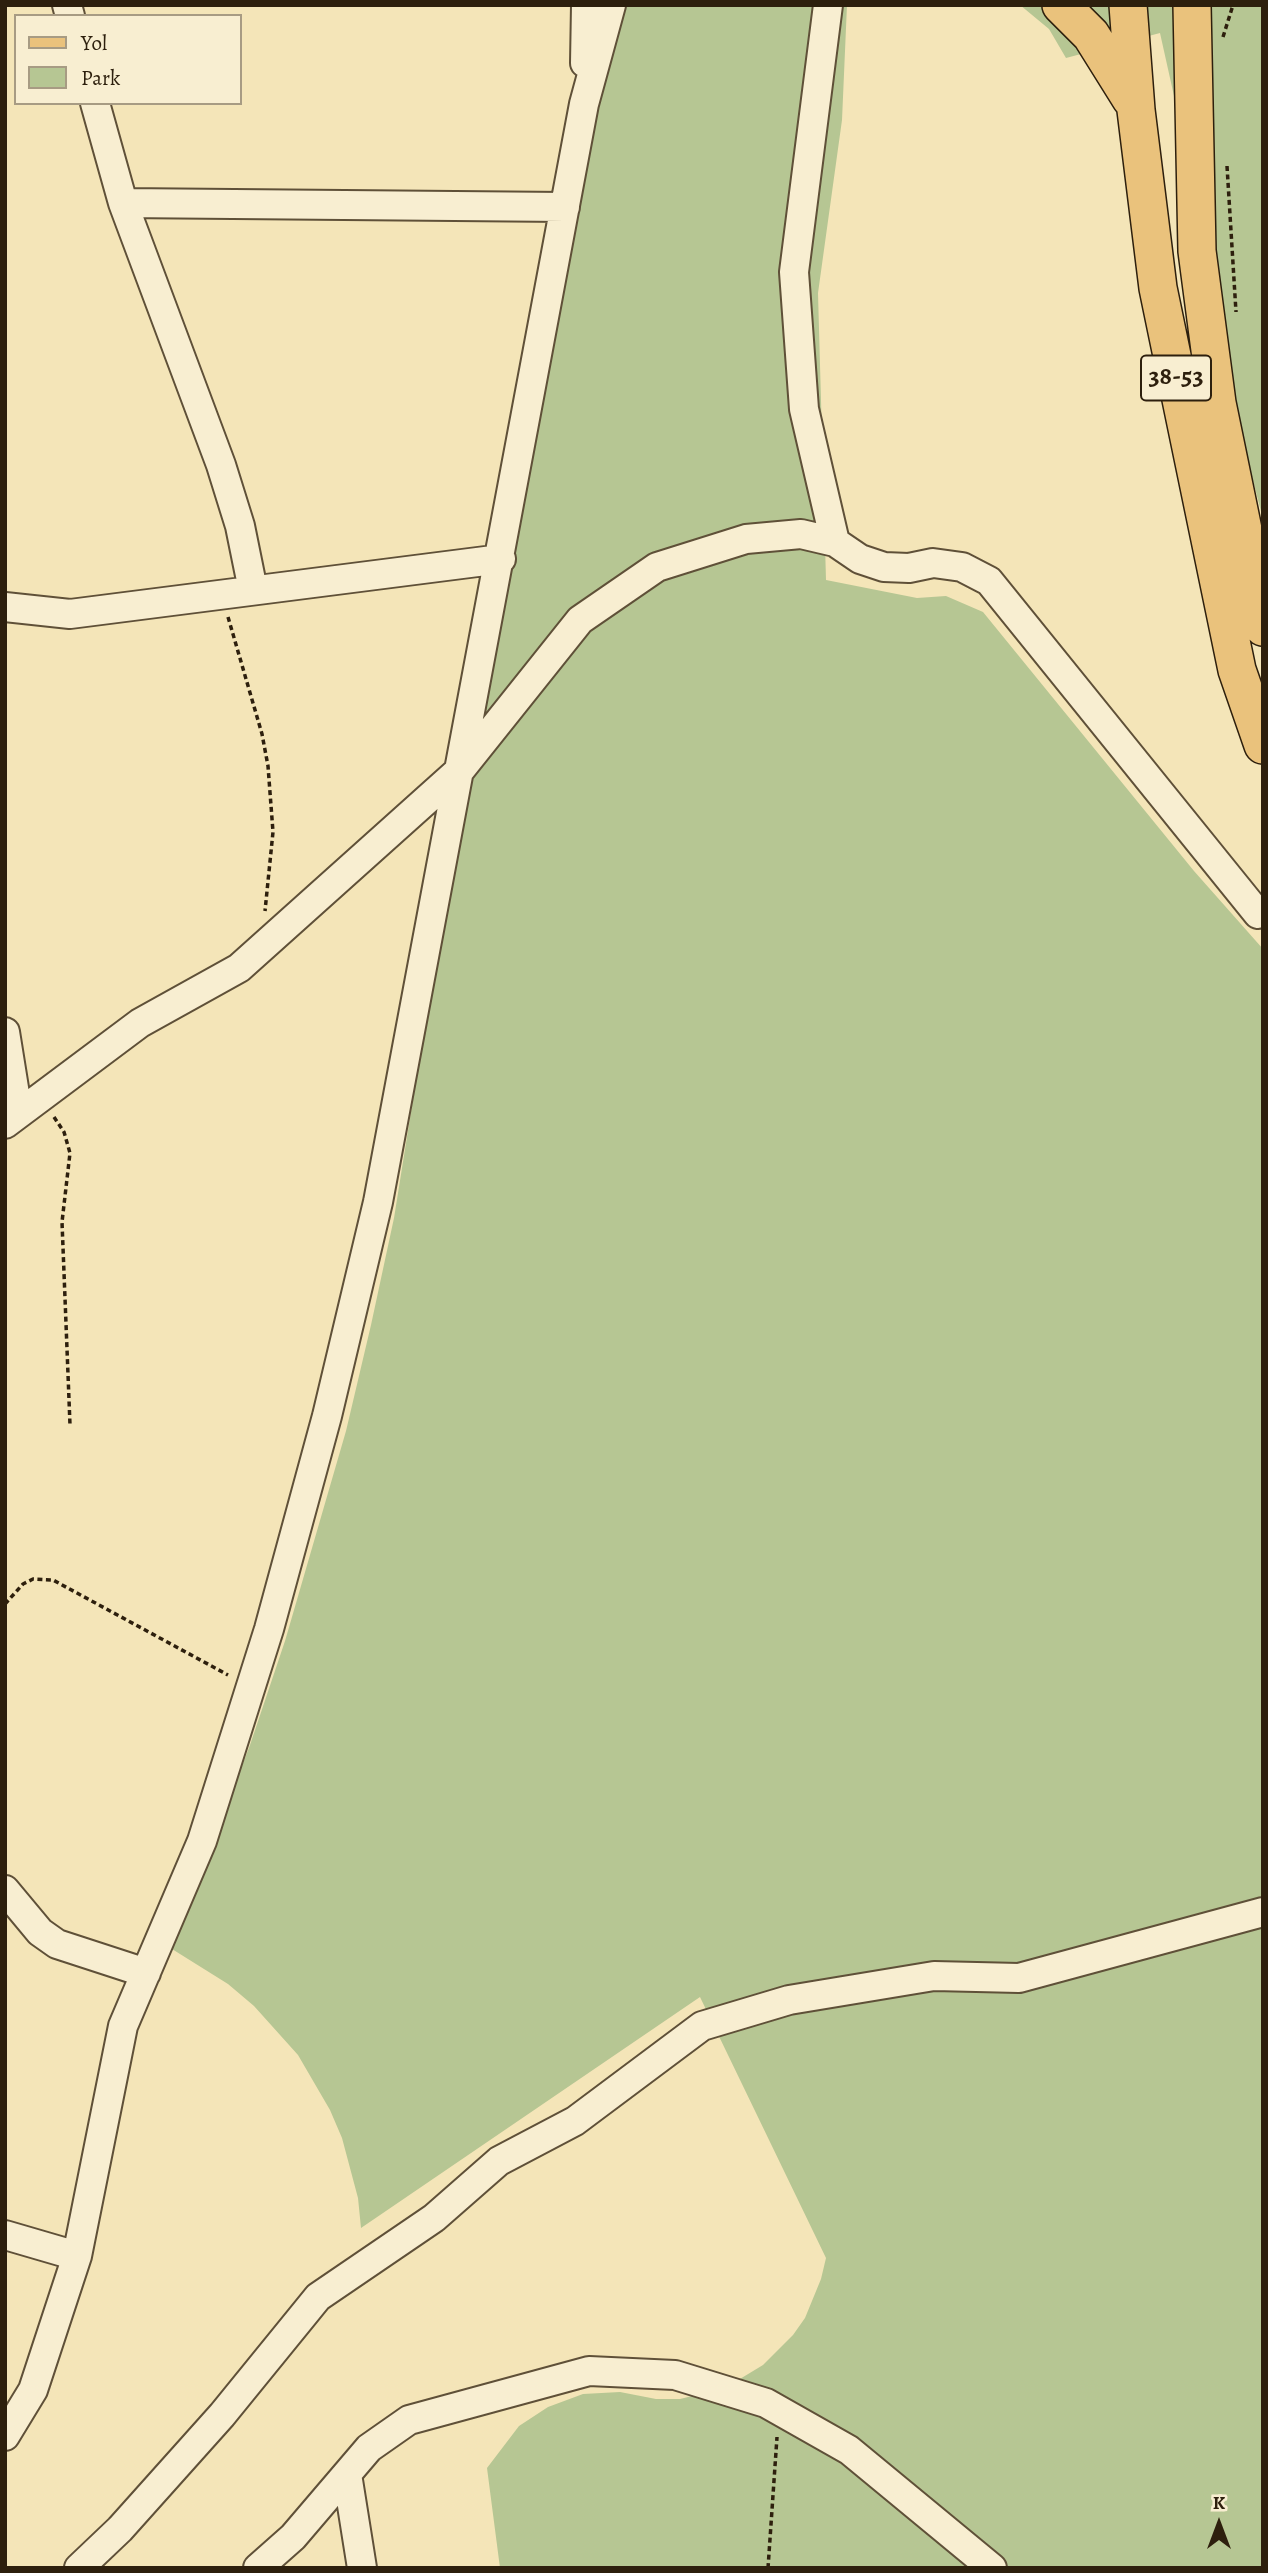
<!DOCTYPE html>
<html>
<head>
<meta charset="utf-8">
<style>
  body { margin:0 }
  #map { position:relative; width:1268px; height:2573px; overflow:hidden; background:#f4e5b8; font-family:Alegreya,serif }
  canvas { display:block }
  .frame { position:absolute; inset:0; border:7px solid #2d1f0d; pointer-events:none }
  .legend { position:absolute; left:14px; top:14px; width:228px; height:91px; box-sizing:border-box; background:#f8eed1; border:2px solid #a79b83; margin:0; padding:9px 12px; list-style:none; font-size:21px; color:#2d1f0d }
  .legend li { display:flex; align-items:center; gap:14px; height:35px }
  .legend b { width:35px; border:2px solid #a79b83 }
  .north { position:absolute; left:1184px; top:2489px; width:70px; height:70px; -webkit-text-stroke:5px #f8eed1; paint-order:stroke; rotate:0deg; font-size:19px; font-weight:700; line-height:28px; text-align:center; color:#2d1f0d }
  .north::after { content:''; display:block; margin:auto; width:24px; height:32px; background:#2d1f0d; clip-path:polygon(50% 0,100% 100%,50% 72%,0 100%) }
</style>
</head>
<body>
<div id="map">
<canvas width="1268" height="2573"></canvas>
<div class="frame"></div>
<ul class="legend">
<li><b style="height:9px;background:#eac27c"></b>Yol</li>
<li><b style="height:19px;background:#b6c693"></b>Park</li>
</ul>
<div class="north">K</div>
</div>
<script>
const c = document.querySelector('canvas').getContext('2d');
c.lineJoin = 'round';
function fillPath(path, color) { c.fillStyle = color; c.fill(path, 'evenodd'); }
const shape = rows => new Path2D(rows.map(r => 'M' + r).join(''));
function stroke(path, color, width, dash) { c.strokeStyle = color; c.lineWidth = width; c.lineCap = dash ? 'butt' : 'round'; c.setLineDash(dash || []); c.stroke(path); }
function write(font, color, halo, rows, align = 'center') {
  c.font = font + ' Alegreya,serif'; c.lineWidth = 7; c.setLineDash([]); c.textBaseline = 'middle'; c.strokeStyle = halo; c.fillStyle = color; for (const [text, x, y, turn = 0] of rows) {
    c.save(); c.translate(x, y); c.rotate((+turn || 0) * Math.PI / 180); c.textAlign = isNaN(turn) ? turn : align; if (halo) c.strokeText(text, 0, 0); c.fillText(text, 0, 0); c.restore();
  }
}
const green = shape([
  [588,5,847,5,842,120,818,293,826,580,917,598,946,596,983,612,1194,871,1263,949,1263,2568,500,2568,487,2468,519,2426,548,2407,583,2394,620,2392,656,2399,680,2399,725,2388,763,2365,793,2335,805,2318,821,2279,826,2258,700,1997,361,2228,358,2198,342,2138,330,2110,298,2055,254,2006,228,1984,172,1949,250,1745,285,1641,346,1431,371,1325,394,1218],
  [1020,5,1263,5,1263,519,1245,450,1206,240,1160,33,1066,58,1049,29]
]);
const path = shape([
  [1223,37,1233,5],
  [1227,166,1236,312],
  [228,617,262,734,268,766,273,832,265,911],
  [54,1117,64,1132,70,1153,62,1222,70,1425],
  [5,1604,23,1584,33,1579,53,1580,228,1675],
  [768,2568,777,2437]
]);
const minor = shape([
  [67,5,70,16],
  [828,5,794,272,804,409,835,542],
  [585,63,586,5],
  [95,103,123,203,565,207],
  [123,203,221,465,240,526,253,590],
  [5,607,70,614,501,559],
  [5,1032,18,1113],
  [5,1124,140,1023,239,968,461,769,580,620,657,567,746,539,801,534,835,542,860,559,884,567,909,568,933,563,962,567,989,581,1258,914],
  [5,1890,40,1932,57,1944,146,1973],
  [5,2235,77,2256],
  [5,2436,33,2390,77,2256,123,2026,202,1841,269,1629,327,1416,378,1202,584,104,611,5],
  [347,2474,362,2568],
  [79,2568,120,2529,222,2415,318,2297,434,2218,499,2161,575,2121,702,2026,789,2000,934,1976,1019,1978,1263,1912],
  [258,2568,293,2537,369,2448,409,2420,589,2371,675,2375,766,2403,849,2450,992,2568]
]);
const major = shape([
  [1061,5,1091,35,1131,99],
  [1128,5,1136,110,1158,288,1237,670,1263,745],
  [1192,5,1197,251,1217,403,1263,627]
]);
const shields = [
  [1176,378,70]
];
const shieldNames = [
  ["38-53",1176,378]
];
fillPath(green, '#b6c693');
stroke(minor, '#5f5038', 32);
stroke(major, '#2d1f0d', 40);
stroke(path, '#2d1f0d', 3.5, [5, 3.5]);
stroke(minor, '#f8eed1', 28);
stroke(major, '#eac27c', 37);
for (const [x, y, w] of shields) { const box = new Path2D(); box.roundRect(x - w / 2, y - 22.5, w, 45, 5); c.fillStyle = '#f8eed1'; c.fill(box); stroke(box, '#2d1f0d', 2); }
write('bold 26px', '#2d1f0d', null, shieldNames);
</script>
</body>
</html>
